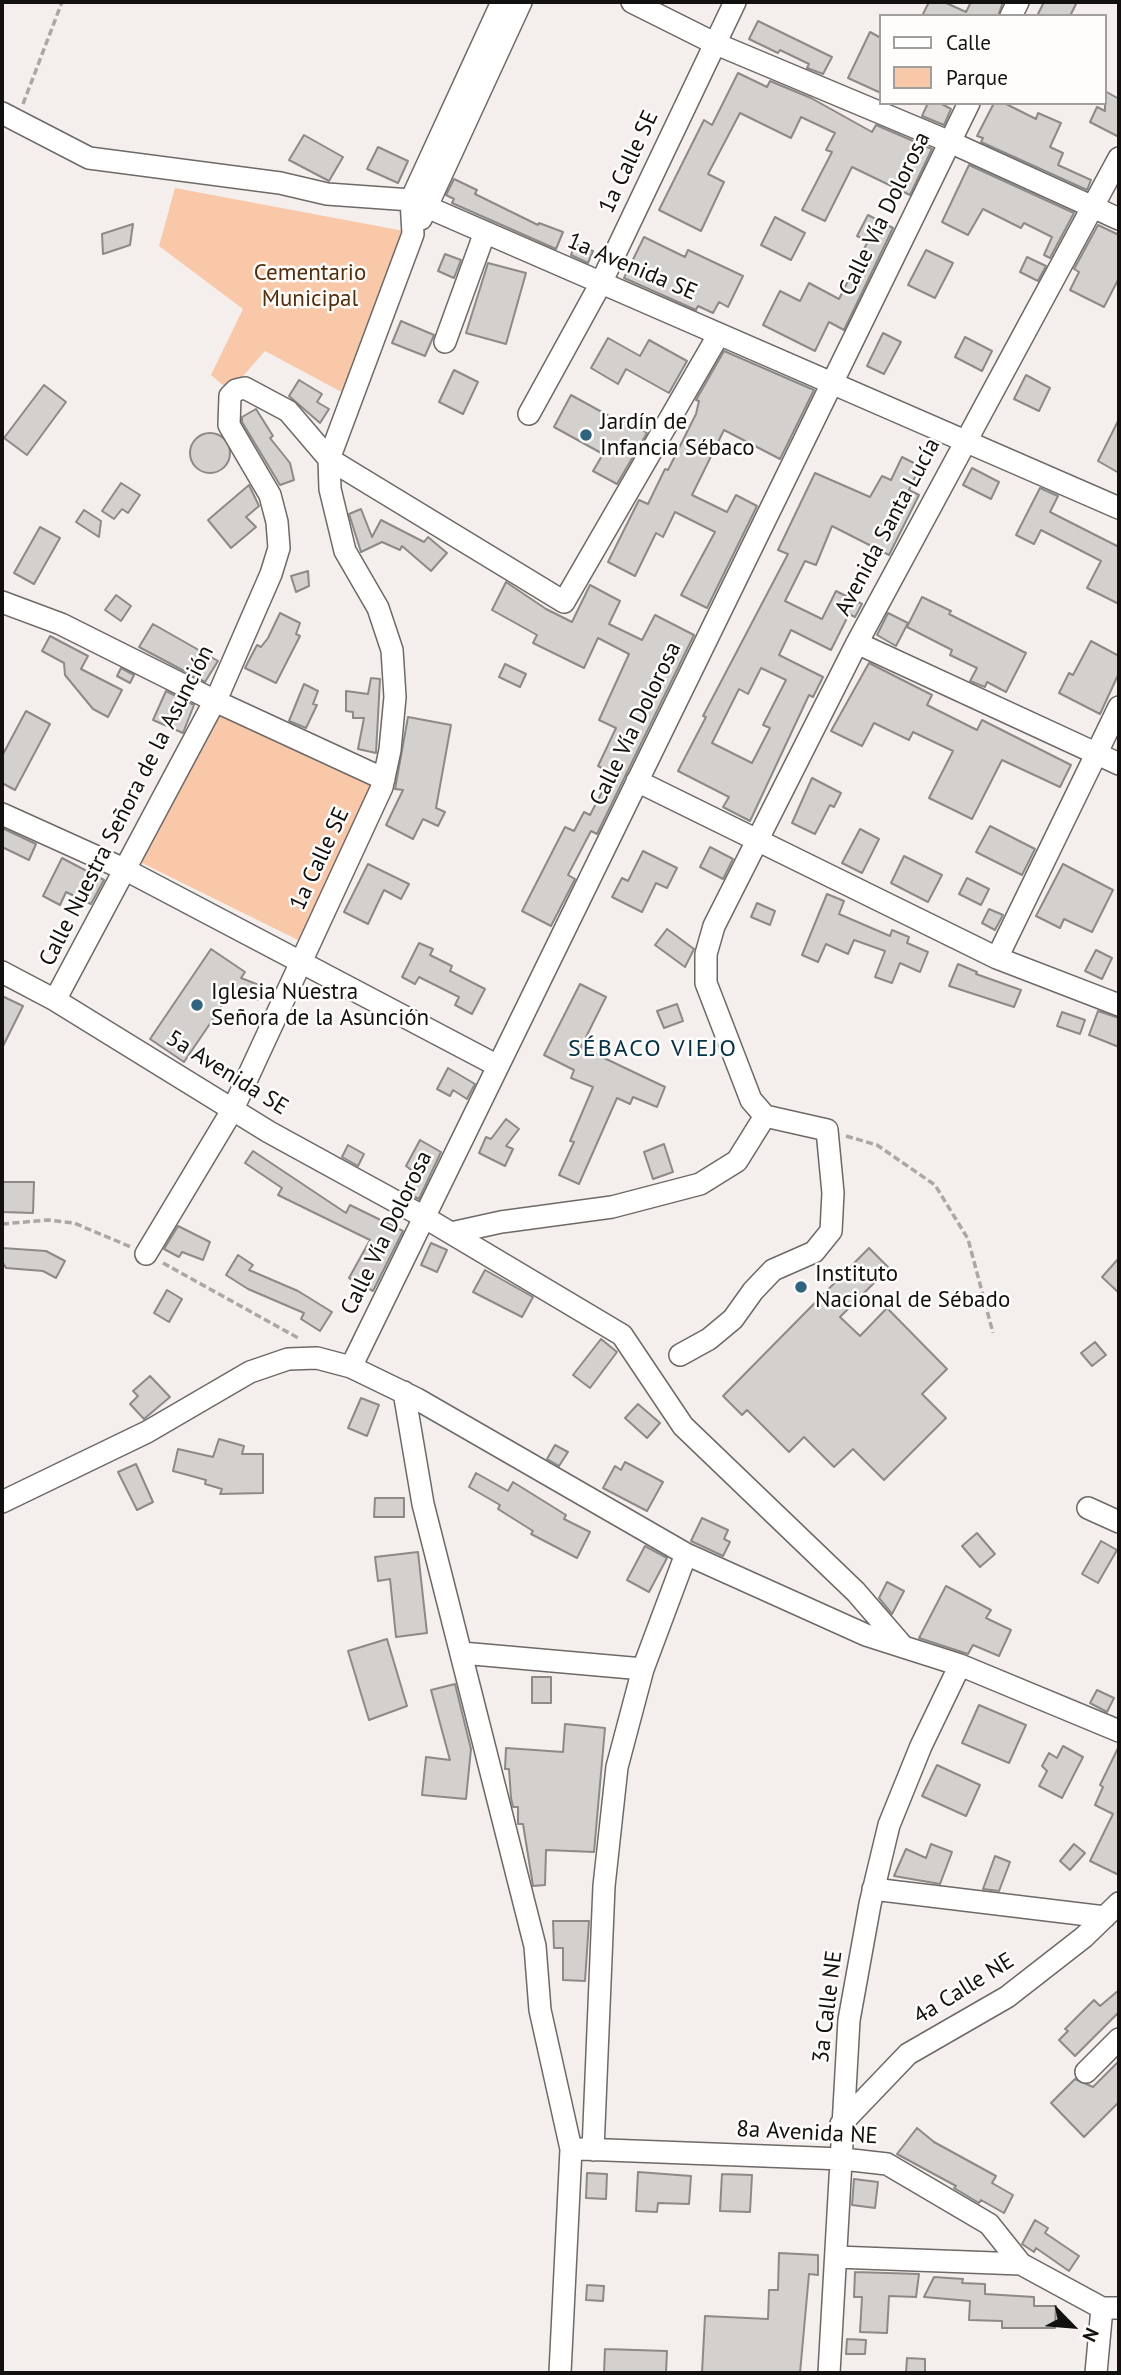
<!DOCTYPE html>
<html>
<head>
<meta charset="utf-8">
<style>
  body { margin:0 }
  #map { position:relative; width:1121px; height:2375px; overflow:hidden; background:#f4efec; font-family:"PT Sans",sans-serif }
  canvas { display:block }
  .frame { position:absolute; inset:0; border:4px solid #121110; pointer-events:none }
  .legend { position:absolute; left:879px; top:14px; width:228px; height:91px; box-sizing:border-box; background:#fffdfc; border:2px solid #a09f9e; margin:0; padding:9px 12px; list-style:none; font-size:21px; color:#121110 }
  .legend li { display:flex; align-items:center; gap:14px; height:35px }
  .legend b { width:35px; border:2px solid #a09f9e }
  .north { position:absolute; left:1037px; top:2291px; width:70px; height:70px; -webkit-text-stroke:5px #fffdfc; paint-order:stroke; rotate:115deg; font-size:19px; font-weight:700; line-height:28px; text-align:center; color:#121110 }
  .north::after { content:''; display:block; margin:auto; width:24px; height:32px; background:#121110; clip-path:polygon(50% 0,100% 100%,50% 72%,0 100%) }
</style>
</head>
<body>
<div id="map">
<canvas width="1121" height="2375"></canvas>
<div class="frame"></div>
<ul class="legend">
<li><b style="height:9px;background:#fff"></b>Calle</li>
<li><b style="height:19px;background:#f8c8a8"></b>Parque</li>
</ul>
<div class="north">N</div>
</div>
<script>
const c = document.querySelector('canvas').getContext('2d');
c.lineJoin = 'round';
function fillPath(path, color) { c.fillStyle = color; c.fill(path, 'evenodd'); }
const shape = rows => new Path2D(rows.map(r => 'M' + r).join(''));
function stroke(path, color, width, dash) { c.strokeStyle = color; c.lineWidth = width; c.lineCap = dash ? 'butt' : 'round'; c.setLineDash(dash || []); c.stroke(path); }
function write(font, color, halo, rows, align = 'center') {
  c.font = font + ' "PT Sans",sans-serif'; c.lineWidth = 5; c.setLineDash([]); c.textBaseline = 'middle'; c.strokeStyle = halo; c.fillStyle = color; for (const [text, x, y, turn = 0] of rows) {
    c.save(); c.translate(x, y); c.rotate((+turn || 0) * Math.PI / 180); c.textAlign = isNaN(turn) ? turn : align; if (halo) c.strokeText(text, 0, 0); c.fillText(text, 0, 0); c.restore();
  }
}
const green = shape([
  [175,188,404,231,349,396,265,351,230,391,211,375,243,309,159,246],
  [218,711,371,784,298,940,140,862]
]);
const building = shape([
  [929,2,944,2,966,12,971,2,1003,2,998,16,922,16,929,2],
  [1044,2,1077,2,1070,16,1037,16,1044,2],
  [758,21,832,57,823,74,807,68,809,64,780,50,778,53,749,39,758,21],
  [870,32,881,38,881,93,848,78,870,32],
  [738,73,767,87,770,81,811,98,872,132,876,125,932,149,910,195,852,167,825,221,802,210,832,152,826,150,835,133,801,117,791,138,740,113,708,174,724,182,701,231,659,210,704,120,712,125,738,73],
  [1105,91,1119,99,1119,137,1090,122,1097,107,1105,111,1105,91],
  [928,103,940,103,951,109,944,125,922,116,928,103],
  [994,103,1004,103,1036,119,1038,113,1061,123,1050,147,1063,153,1058,165,1091,180,1087,190,981,142,983,138,977,136,994,103],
  [304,135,343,157,329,181,289,160,304,135],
  [378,147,408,161,398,183,367,169,378,147],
  [969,165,1074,213,1050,258,1044,255,1052,237,1024,223,1021,228,983,209,968,235,942,222,969,165],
  [454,179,477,190,475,194,538,225,539,223,563,232,556,249,452,203,454,199,446,195,454,179],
  [868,215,893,228,844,330,829,322,815,351,763,325,780,291,800,301,809,283,839,299,868,241,857,236,868,215],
  [775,217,805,233,791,260,761,245,775,217],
  [133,224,130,245,103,254,102,234,133,224],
  [1098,225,1119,235,1119,278,1104,307,1070,290,1079,272,1074,269,1098,225],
  [644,237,685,257,688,250,743,276,728,307,719,302,713,313,698,306,696,310,624,278,644,237],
  [575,244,593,251,588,263,571,255,575,244],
  [926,250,953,263,935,298,908,285,926,250],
  [445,254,461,260,454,278,438,271,445,254],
  [1027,257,1046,266,1038,281,1020,272,1027,257],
  [488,263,526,273,506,344,466,333,488,263],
  [401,321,434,335,425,356,392,343,401,321],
  [883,333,901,342,884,374,867,366,883,333],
  [965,337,992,351,982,371,955,357,965,337],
  [608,338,640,356,649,340,687,361,669,393,626,369,618,384,591,368,608,338],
  [724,351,814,390,780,459,724,430,692,495,727,512,736,495,757,506,707,608,681,595,715,532,675,512,663,537,656,533,635,576,608,562,639,500,648,504,665,469,668,470,696,414,699,401,696,400,724,351],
  [454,370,478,382,463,414,439,402,454,370],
  [1026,375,1050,388,1039,411,1014,399,1026,375],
  [299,380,322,394,317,402,329,409,320,423,289,396,299,380],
  [44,385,66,402,27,455,4,438,44,385],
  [571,395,620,422,622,419,647,433,617,484,593,471,603,454,554,427,571,395],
  [256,409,273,436,270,438,290,463,294,480,280,485,242,422,242,417,256,409],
  [1119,419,1119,473,1098,461,1119,419],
  '190 453a20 20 0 1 1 40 0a20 20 0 1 1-40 0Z',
  [902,457,920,466,909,490,919,495,889,555,832,526,816,565,805,561,785,601,822,619,836,591,862,604,855,617,849,614,831,650,791,630,779,655,823,677,813,697,809,695,750,821,723,807,729,797,678,771,706,717,703,716,788,554,778,550,815,473,870,497,882,476,891,480,902,457],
  [761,668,786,680,763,725,770,728,752,763,712,743,739,689,748,694,761,668],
  [972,468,999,482,991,499,963,485,972,468],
  [121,483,140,495,128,513,122,509,114,519,102,511,121,483],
  [249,485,259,506,246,517,256,527,231,548,208,520,249,485],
  [1040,488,1058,496,1050,512,1119,547,1119,604,1087,588,1101,561,1041,530,1034,544,1016,535,1040,488],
  [361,509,372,537,381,520,424,542,428,537,447,553,431,571,402,546,400,550,382,542,361,552,349,514,361,509],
  [84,510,101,521,99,537,76,522,84,510],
  [40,527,60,538,34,584,14,573,40,527],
  [308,571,309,586,296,592,291,576,308,571],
  [506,582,546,609,572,622,590,585,620,601,609,624,642,640,655,615,694,635,597,834,591,831,568,875,575,879,551,926,522,911,565,827,574,831,584,812,590,815,612,773,598,766,616,728,599,720,629,654,598,638,584,668,533,643,537,635,492,610,506,582],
  [116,595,131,606,121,621,105,610,116,595],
  [922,597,951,611,949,614,1026,653,1006,692,987,682,985,687,970,681,977,668,950,655,952,650,907,627,922,597],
  [280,613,300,623,296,634,300,636,276,683,245,668,257,645,261,647,268,638,280,613],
  [888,613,908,623,896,646,877,635,888,613],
  [153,624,218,661,205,682,139,647,153,624],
  [50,636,88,656,81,669,122,690,108,717,93,709,65,675,64,663,42,651,50,636],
  [1091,641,1119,656,1119,673,1100,714,1059,693,1069,673,1073,675,1091,641],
  [869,663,932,695,927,705,977,730,982,720,1071,765,1060,787,1002,760,972,819,929,798,953,751,913,732,909,740,874,723,862,746,831,731,869,663],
  [505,664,526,674,520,687,499,677,505,664],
  [121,668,134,675,130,683,117,676,121,668],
  [371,678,380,679,376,753,358,749,364,718,353,718,353,712,346,711,346,691,368,694,371,678],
  [304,684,318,691,313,704,317,705,306,728,289,721,304,684],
  [166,691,194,705,183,733,153,720,166,691],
  [26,711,50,724,15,790,2,783,2,756,26,711],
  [408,717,451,725,436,808,445,812,438,826,423,819,413,839,386,825,403,790,395,789,408,717],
  [812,778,841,793,834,807,830,805,815,834,792,823,812,778],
  [990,826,1035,849,1022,875,976,852,990,826],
  [2,828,36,844,29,860,2,847,2,828],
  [860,829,879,839,862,873,842,863,860,829],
  [710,847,733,859,723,879,700,867,710,847],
  [643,851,677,868,667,888,656,883,642,912,612,897,622,878,628,881,643,851],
  [904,856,942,875,928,902,891,883,904,856],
  [62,858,104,880,91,904,66,892,60,905,43,896,62,858],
  [368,864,409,884,401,899,384,890,368,924,344,912,368,864],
  [1063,864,1113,890,1092,932,1064,919,1060,928,1036,916,1063,864],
  [967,878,989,889,981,905,959,894,967,878],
  [827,894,844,901,839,914,890,936,892,930,909,937,907,943,928,952,920,972,900,963,892,983,875,977,885,951,854,940,848,954,826,944,818,962,802,955,827,894],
  [757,903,775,911,770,925,751,917,757,903],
  [989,909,1003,915,995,930,982,923,989,909],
  [667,929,694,949,685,967,655,945,667,929],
  [419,943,433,949,430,955,452,966,450,971,485,989,472,1014,455,1005,459,997,419,977,415,984,402,977,419,943],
  [211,949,245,972,241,978,264,987,259,1000,228,997,184,1062,150,1039,211,949],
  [1096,950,1112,958,1102,979,1085,971,1096,950],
  [958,964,977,972,976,974,1021,990,1014,1007,949,986,958,964],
  [580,984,606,997,581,1047,665,1087,657,1107,633,1097,630,1104,617,1098,579,1184,559,1175,574,1142,570,1141,593,1087,571,1078,574,1070,544,1055,580,984],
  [2,996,23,1006,2,1048,2,996],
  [677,1004,683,1021,664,1028,657,1011,677,1004],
  [1098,1011,1119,1018,1119,1047,1089,1035,1098,1011],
  [1062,1012,1085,1020,1080,1034,1057,1026,1062,1012],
  [448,1068,475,1084,467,1099,453,1090,450,1096,437,1089,448,1068],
  [506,1119,519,1129,506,1146,513,1149,505,1166,479,1153,486,1137,491,1139,506,1119],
  [420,1140,441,1152,419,1199,403,1191,414,1172,406,1166,420,1140],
  [664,1144,673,1172,653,1179,644,1152,664,1144],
  [348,1145,364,1154,358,1166,342,1157,348,1145],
  [253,1151,346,1213,350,1205,403,1231,373,1291,349,1278,370,1240,278,1195,282,1188,245,1163,253,1151],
  [2,1182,34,1182,33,1213,2,1212,2,1182],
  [178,1226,210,1242,203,1260,182,1252,179,1257,164,1249,178,1226],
  [431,1243,447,1250,437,1272,421,1265,431,1243],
  [2,1248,46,1251,65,1261,56,1278,43,1271,6,1268,2,1261,2,1248],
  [869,1248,889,1268,840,1317,860,1336,887,1308,947,1369,922,1394,946,1418,884,1480,853,1449,834,1467,804,1437,789,1452,747,1410,742,1415,723,1396,869,1248],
  [238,1255,253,1265,249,1270,298,1291,332,1312,320,1331,301,1319,304,1313,248,1289,226,1275,238,1255],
  [1119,1258,1119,1293,1102,1277,1119,1258],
  [485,1270,533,1297,522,1317,473,1292,485,1270],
  [167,1290,182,1299,169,1322,154,1313,167,1290],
  [601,1339,617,1352,590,1388,573,1375,601,1339],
  [1095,1342,1106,1355,1092,1366,1081,1353,1095,1342],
  [150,1376,170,1397,144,1419,130,1404,138,1396,133,1391,150,1376],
  [361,1398,379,1405,367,1436,348,1428,361,1398],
  [638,1404,660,1423,647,1438,625,1418,638,1404],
  [219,1439,244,1446,242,1454,263,1454,263,1493,220,1494,222,1489,205,1484,206,1480,173,1471,178,1449,213,1457,219,1439],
  [555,1445,568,1452,559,1466,547,1459,555,1445],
  [625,1462,663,1482,647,1511,603,1488,615,1466,621,1470,625,1462],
  [136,1464,153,1502,137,1510,118,1472,136,1464],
  [476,1473,508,1491,513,1482,566,1515,564,1519,590,1532,577,1558,531,1534,533,1531,498,1509,500,1505,469,1487,476,1473],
  [375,1498,404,1498,404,1517,374,1517,375,1498],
  [702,1518,728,1530,724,1539,730,1542,723,1556,691,1541,702,1518],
  [977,1533,995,1554,980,1567,962,1546,977,1533],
  [1101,1541,1117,1550,1098,1583,1082,1574,1101,1541],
  [645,1546,667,1558,649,1592,627,1580,645,1546],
  [418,1552,427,1633,396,1637,390,1579,378,1581,375,1557,418,1552],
  [887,1582,904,1591,892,1614,879,1598,887,1582],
  [946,1586,991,1610,986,1618,1011,1630,999,1656,973,1645,968,1654,919,1638,946,1586],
  [387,1639,407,1706,369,1720,348,1651,387,1639],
  [532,1677,551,1677,551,1703,532,1703,532,1677],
  [455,1684,471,1749,466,1799,422,1795,426,1757,450,1760,431,1690,455,1684],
  [1097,1690,1114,1698,1107,1712,1090,1703,1097,1690],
  [979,1705,1026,1725,1009,1763,962,1743,979,1705],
  [565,1724,605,1728,594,1852,546,1850,545,1885,533,1886,523,1824,518,1824,518,1807,513,1807,511,1798,509,1769,505,1769,506,1748,563,1752,565,1724],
  [1063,1746,1083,1757,1062,1798,1039,1786,1047,1771,1042,1766,1049,1753,1057,1758,1063,1746],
  [1119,1746,1119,1875,1090,1861,1113,1814,1095,1805,1103,1787,1100,1785,1119,1746],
  [937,1765,980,1785,966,1816,922,1796,937,1765],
  [931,1844,952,1852,940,1884,894,1876,906,1849,926,1858,931,1844],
  [1074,1844,1085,1853,1070,1870,1060,1861,1074,1844],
  [995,1856,1010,1862,999,1891,983,1889,995,1856],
  [553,1921,589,1921,585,1981,563,1980,563,1948,554,1948,553,1921],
  [1119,1990,1119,2012,1075,2056,1059,2040,1068,2031,1065,2029,1094,2000,1100,2006,1119,1990],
  [1119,2061,1119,2102,1084,2137,1051,2103,1075,2079,1093,2087,1119,2061],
  [917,2128,934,2142,996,2176,992,2183,1013,2195,1004,2213,981,2200,979,2203,954,2188,956,2186,897,2154,917,2128],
  [638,2172,691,2176,689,2204,658,2203,657,2212,636,2211,638,2172],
  [587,2173,607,2174,606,2199,586,2198,587,2173],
  [722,2174,752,2175,750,2212,720,2211,722,2174],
  [854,2179,878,2182,875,2208,852,2205,854,2179],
  [1035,2220,1048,2228,1045,2233,1079,2256,1069,2271,1036,2248,1034,2252,1022,2244,1035,2220],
  [779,2253,818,2255,818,2275,809,2274,800,2373,702,2373,705,2316,768,2319,769,2290,778,2290,779,2253],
  [855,2272,919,2274,916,2297,889,2296,887,2333,860,2332,862,2297,854,2297,855,2272],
  [934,2277,963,2279,962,2283,985,2284,985,2294,1034,2297,1034,2306,1056,2306,1055,2328,1002,2328,1002,2321,969,2320,970,2301,924,2297,934,2277],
  [587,2285,604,2286,603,2301,586,2300,587,2285],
  [847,2339,866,2340,865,2354,846,2354,847,2339],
  [605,2349,667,2351,666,2373,604,2373,605,2349],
  [907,2358,925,2359,925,2373,906,2373,907,2358]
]);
const path = shape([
  [23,104,62,2],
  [846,1136,877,1145,935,1185,968,1239,993,1333],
  [2,1224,48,1220,74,1223,131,1247],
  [163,1263,300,1339]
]);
const minor = shape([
  [632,2,714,43,950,142,1119,219],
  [1011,16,1018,2],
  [2,113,89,158,280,183,327,194,411,200,1119,508],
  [421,219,521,2],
  [445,342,485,232],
  [529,414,601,283,735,2],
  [2,602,61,624,215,701,384,779],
  [857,643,1119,764],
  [637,781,997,958,1119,1005],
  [2,814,126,870,498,1066],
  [997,958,1119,707],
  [2,972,55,1000,269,1132,424,1217,622,1335,683,1426,856,1592,901,1644],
  [55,1000,220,691,271,574,279,548,277,522,270,495,229,425,230,396,236,390,245,388,288,411,329,459,564,602,719,334],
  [451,1233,501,1222,612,1207,700,1184,737,1161,765,1116],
  [146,1254,233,1109,382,787,390,750,395,697,392,650,378,608,345,551,330,489,329,459,413,234,411,200,502,2],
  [680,1355,709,1339,733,1319,753,1291,773,1270,814,1252,831,1231,833,1193,827,1130,765,1116,751,1100,706,983,706,954,714,926,857,643,1119,158],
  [351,1367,969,103],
  [404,1392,423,1504,535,1946,540,2010,571,2149,560,2373],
  [2,1502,147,1432,250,1372,288,1359,317,1358,351,1367,417,1399,686,1554,866,1635,960,1665,1119,1731],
  [1088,1508,1119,1522],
  [462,1653,643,1669],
  [873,1889,1105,1917],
  [1086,2072,1119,2039],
  [841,2124,908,2054,1007,1997,1084,1937,1119,1903],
  [581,2149,843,2159,887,2164,989,2224,1021,2264,1102,2308,1119,2308],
  [593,2150,604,1886,617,1767,643,1669,686,1554],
  [836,2257,1021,2264],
  [829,2373,849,2020,870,1904,889,1825,921,1746,960,1665],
  [1096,2373,1102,2308]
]);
const markers = [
  [586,435,7,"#2f6480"],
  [197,1005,7,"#2f6480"],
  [801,1287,7,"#2f6480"]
];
const streetNames = [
  ["1a Calle SE",629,162,-65],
  ["Calle Vía Dolorosa",885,214,-64],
  ["1a Avenida SE",632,267,23],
  ["Avenida Santa Lucía",888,527,-62],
  ["Calle Vía Dolorosa",636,724,-64],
  ["Calle Nuestra Señora de la Asunción",127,806,-63],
  ["1a Calle SE",320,859,-65],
  ["5a Avenida SE",227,1073,32],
  ["Calle Vía Dolorosa",387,1233,-64],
  ["4a Calle NE",964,1989,-32],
  ["3a Calle NE",828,2007,-83],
  ["8a Avenida NE",807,2133,3]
];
const parkNames = [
  ["Cementario",310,273],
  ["Municipal",310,299]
];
const poiNames = [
  ["Jardín de",600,422],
  ["Infancia Sébaco",600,448],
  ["Iglesia Nuestra",211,992],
  ["Señora de la Asunción",211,1018],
  ["Instituto",815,1274],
  ["Nacional de Sébado",815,1300]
];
const neighbourhoodNames = [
  ["SÉBACO VIEJO",653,1049]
];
fillPath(green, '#f8c8a8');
fillPath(building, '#d4d0cd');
stroke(building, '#8d8986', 2);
stroke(minor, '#6d6967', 24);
stroke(path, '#aaa7a4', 3.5, [7, 3.5]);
stroke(minor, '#fff', 21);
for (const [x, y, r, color] of markers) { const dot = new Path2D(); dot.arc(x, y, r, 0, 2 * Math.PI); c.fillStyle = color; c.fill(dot); stroke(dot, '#fffdfc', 2.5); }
write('23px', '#121110', '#fffdfc', streetNames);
write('23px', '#562b08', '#fffdfc', parkNames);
write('23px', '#121110', '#fffdfc', poiNames, 'left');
c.letterSpacing = '2px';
write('24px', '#033146', '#fffdfc', neighbourhoodNames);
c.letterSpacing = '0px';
</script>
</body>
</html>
